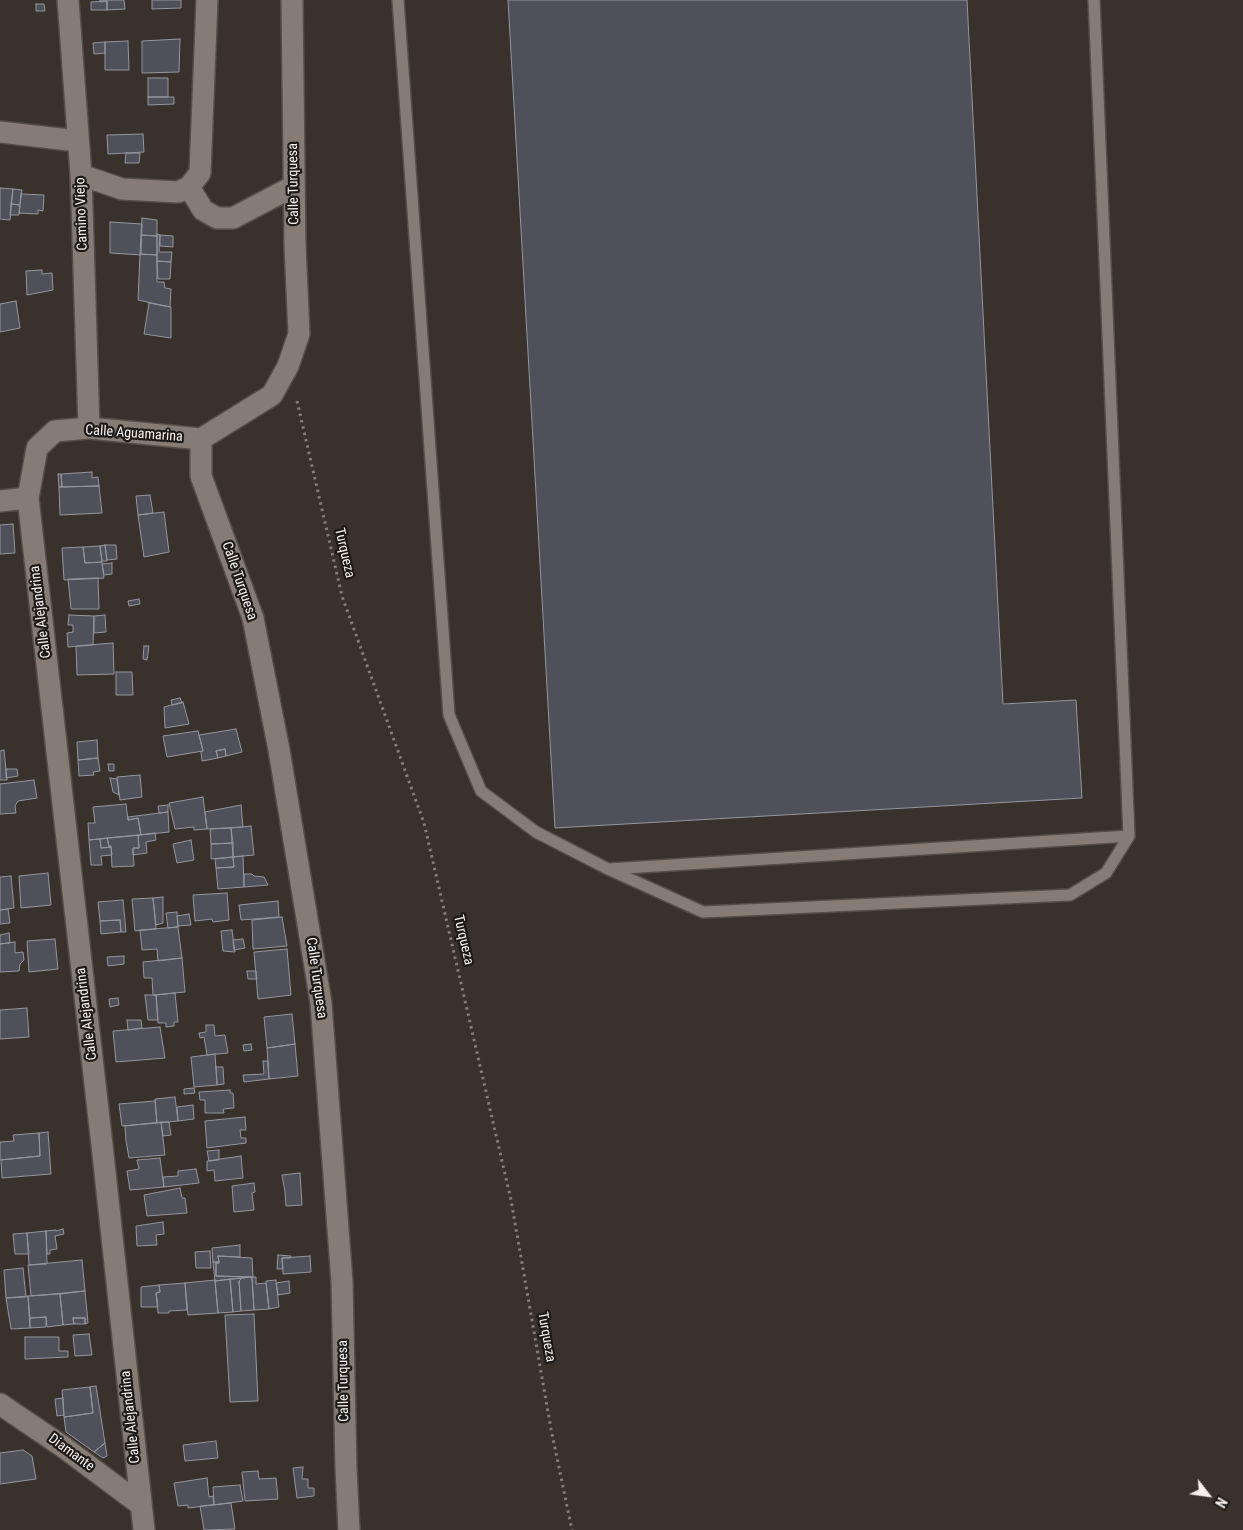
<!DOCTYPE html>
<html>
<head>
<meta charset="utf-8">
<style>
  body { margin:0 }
  #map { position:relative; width:1243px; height:1530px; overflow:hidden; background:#39312b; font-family:"Roboto Condensed",sans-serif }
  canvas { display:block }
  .north { position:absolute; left:1183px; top:1470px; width:50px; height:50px; -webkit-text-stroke:4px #1d1a17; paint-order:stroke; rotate:120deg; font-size:14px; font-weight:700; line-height:20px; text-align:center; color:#f7f1ee }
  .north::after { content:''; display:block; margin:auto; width:18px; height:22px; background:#f7f1ee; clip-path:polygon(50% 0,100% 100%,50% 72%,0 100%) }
</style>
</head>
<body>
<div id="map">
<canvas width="1243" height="1530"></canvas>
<div class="north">N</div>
</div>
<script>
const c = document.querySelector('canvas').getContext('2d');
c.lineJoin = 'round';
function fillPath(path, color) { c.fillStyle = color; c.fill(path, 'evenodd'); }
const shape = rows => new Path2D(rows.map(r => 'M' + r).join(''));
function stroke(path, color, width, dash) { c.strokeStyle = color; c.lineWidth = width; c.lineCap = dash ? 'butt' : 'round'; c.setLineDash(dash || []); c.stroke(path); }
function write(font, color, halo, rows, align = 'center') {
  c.font = font + ' "Roboto Condensed",sans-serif'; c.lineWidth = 4.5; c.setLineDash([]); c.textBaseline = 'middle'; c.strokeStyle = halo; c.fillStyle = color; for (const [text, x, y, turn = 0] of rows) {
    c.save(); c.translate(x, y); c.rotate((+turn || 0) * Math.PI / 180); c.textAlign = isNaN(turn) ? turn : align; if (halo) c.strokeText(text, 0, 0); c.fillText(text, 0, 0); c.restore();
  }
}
const building = shape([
  [100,0,124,0,125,9,107,10,107,1,100,2,100,0],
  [152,0,181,0,181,8,152,9,152,0],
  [508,0,967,0,1003,704,1076,700,1082,798,555,828,508,0],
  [107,1,107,10,91,10,91,2,107,1],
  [36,4,44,4,45,11,36,11,36,4],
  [180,39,179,72,142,73,142,41,180,39],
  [128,41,129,70,105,70,105,42,128,41],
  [105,42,105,53,94,54,93,43,105,42],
  [148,78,168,78,168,97,148,97,148,78],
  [148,97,174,97,174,104,148,105,148,97],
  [143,134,144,152,108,154,107,135,143,134],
  [126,153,140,153,139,163,125,163,126,153],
  [0,188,13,189,10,220,0,219,0,188],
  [13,189,22,190,20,205,11,204,13,189],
  [21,194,44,195,43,211,38,210,38,214,19,213,21,194],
  [11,204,20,205,19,215,10,215,11,204],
  [142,218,157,220,157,236,141,235,142,218],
  [110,222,142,224,141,255,110,253,110,222],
  [157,234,160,235,159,252,172,252,171,262,157,261,157,234],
  [141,235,157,236,157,255,140,254,141,235],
  [160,235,173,236,173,247,160,246,160,235],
  [140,254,157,255,157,282,164,282,165,288,171,289,170,307,138,300,140,254],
  [157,261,171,262,170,279,158,279,157,261],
  [42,270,42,274,52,273,53,290,27,295,26,271,42,270],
  [16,301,20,328,0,332,0,304,16,301],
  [149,303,171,307,171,338,144,334,149,303],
  [92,472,92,478,98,477,99,486,62,487,61,474,92,472],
  [58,474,61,474,62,487,59,487,58,474],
  [99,486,102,513,60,515,59,487,99,486],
  [150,495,153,513,138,515,136,496,150,495],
  [164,512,169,552,144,557,138,515,164,512],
  [13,524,15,553,0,554,0,525,13,524],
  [105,545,107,561,102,561,100,546,105,545],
  [105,545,116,545,117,559,107,560,105,545],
  [100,546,102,562,85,563,83,547,100,546],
  [83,547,85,563,102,562,104,578,64,580,62,548,83,547],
  [112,563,112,574,104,575,102,564,112,563],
  [98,578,99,609,71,609,68,579,98,578],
  [139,599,140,604,129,606,128,601,139,599],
  [69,615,94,616,93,645,68,647,67,633,73,632,73,625,68,625,69,615],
  [105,615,106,632,94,633,94,616,105,615],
  [113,643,114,674,77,675,76,646,113,643],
  [144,646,149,646,147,660,143,659,144,646],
  [116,672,132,672,133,695,116,695,116,672],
  [180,698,182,703,172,705,171,700,180,698],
  [183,702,189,724,165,728,164,707,183,702],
  [236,729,242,752,226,756,225,749,216,751,218,758,202,761,201,752,203,751,199,735,236,729],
  [198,731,203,751,167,757,163,736,198,731],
  [97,740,98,758,78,760,77,742,97,740],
  [225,749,226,756,218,758,216,751,225,749],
  [4,750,7,780,0,780,0,751,4,750],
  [98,758,100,771,93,772,94,775,79,776,78,760,98,758],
  [108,764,114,764,114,771,109,771,108,764],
  [6,769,17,769,18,776,6,778,6,769],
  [140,775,142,797,120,800,117,777,140,775],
  [110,778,117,779,119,795,113,792,110,778],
  [34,780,37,798,18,801,15,806,16,813,0,814,0,784,34,780],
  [203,797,207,829,194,830,194,827,175,829,169,803,203,797],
  [126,804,128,820,138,818,141,835,89,840,88,823,95,823,93,807,126,804],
  [168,805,168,812,159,813,158,806,168,805],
  [241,805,243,827,207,829,205,812,241,805],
  [168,812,169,832,141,835,138,818,128,820,128,817,168,812],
  [251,826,254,855,233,857,231,828,251,826],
  [231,828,233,843,211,844,210,829,231,828],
  [155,833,156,840,146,842,147,853,133,855,133,848,139,848,138,835,155,833],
  [138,835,139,848,133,848,134,866,112,867,111,846,109,846,107,838,138,835],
  [107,838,109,846,111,847,101,848,100,839,107,838],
  [100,839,101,848,111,847,112,855,101,856,102,865,91,865,89,840,100,839],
  [191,840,194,860,177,863,173,844,191,840],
  [233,843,233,857,211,859,211,844,233,843],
  [243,856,244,887,218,889,216,868,234,867,233,857,243,856],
  [233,857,234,867,216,868,215,859,233,857],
  [48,873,51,905,21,908,19,876,48,873],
  [244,874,252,874,254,876,264,877,268,885,244,887,244,874],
  [11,876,14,908,0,910,0,877,11,876],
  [227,893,229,920,213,922,212,919,195,921,193,895,227,893],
  [163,897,163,923,156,925,153,898,163,897],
  [153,898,156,929,135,931,132,899,153,898],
  [123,900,126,932,121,932,120,920,100,921,98,902,123,900],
  [278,901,279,917,241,920,239,905,278,901],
  [8,909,10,923,0,924,0,910,8,909],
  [177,912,178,927,168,928,166,913,177,912],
  [189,914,191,925,178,926,177,916,189,914],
  [282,917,287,946,253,949,252,920,282,917],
  [120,920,121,932,101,934,100,921,120,920],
  [178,927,182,958,158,961,157,949,142,950,140,930,178,927],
  [232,930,235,952,223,951,221,931,232,930],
  [9,933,10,943,0,944,0,935,9,933],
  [55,939,58,969,29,972,27,941,55,939],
  [243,939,245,948,234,950,233,940,243,939],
  [15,942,15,953,23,952,24,960,20,964,19,971,0,972,0,944,15,942],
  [287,949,291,995,258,999,254,952,287,949],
  [124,956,124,964,108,966,107,957,124,956],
  [182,958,185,992,153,995,152,978,144,978,143,962,182,958],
  [247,971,256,971,257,979,248,979,247,971],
  [175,993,178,1022,174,1022,174,1026,166,1027,166,1023,158,1023,156,995,175,993],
  [145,995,156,995,158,1020,148,1020,145,995],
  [118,998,119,1005,110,1007,109,999,118,998],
  [27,1008,29,1037,0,1039,0,1010,27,1008],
  [292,1014,295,1044,267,1048,264,1017,292,1014],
  [127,1020,141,1020,142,1028,128,1030,127,1020],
  [206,1025,214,1025,215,1036,225,1035,228,1053,207,1055,204,1037,200,1038,199,1033,206,1032,206,1025],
  [160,1027,165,1058,116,1062,113,1031,160,1027],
  [251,1044,252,1050,244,1051,243,1045,251,1044],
  [295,1044,298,1076,269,1079,267,1048,295,1044],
  [215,1054,217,1085,194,1087,191,1057,215,1054],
  [263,1061,268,1061,269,1079,244,1082,243,1075,264,1074,263,1061],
  [216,1067,223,1067,224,1084,217,1085,216,1067],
  [194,1088,195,1093,184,1094,184,1089,194,1088],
  [230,1090,230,1093,233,1093,234,1108,223,1109,224,1113,205,1113,205,1100,200,1100,199,1092,230,1090],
  [175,1097,178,1121,157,1123,155,1099,175,1097],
  [155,1101,157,1123,122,1126,119,1104,155,1101],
  [193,1105,194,1119,178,1121,177,1107,193,1105],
  [245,1117,246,1130,240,1130,241,1138,246,1138,246,1143,207,1148,205,1121,245,1117],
  [161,1122,169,1122,171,1135,163,1136,161,1122],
  [161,1122,165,1155,129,1158,126,1141,125,1126,161,1122],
  [48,1132,51,1174,2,1178,1,1160,40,1156,39,1133,48,1132],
  [39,1133,40,1156,0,1160,0,1142,14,1141,13,1135,39,1133],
  [219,1150,219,1160,209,1161,207,1151,219,1150],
  [241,1156,243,1178,215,1181,214,1170,207,1171,207,1161,241,1156],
  [160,1158,164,1187,130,1190,127,1171,139,1169,137,1160,160,1158],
  [196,1169,199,1183,164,1187,163,1177,178,1176,178,1171,196,1169],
  [300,1173,302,1205,286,1206,285,1192,282,1175,300,1173],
  [254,1183,255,1192,252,1193,254,1210,234,1212,232,1186,254,1183],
  [180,1188,182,1198,185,1198,187,1213,147,1216,144,1195,180,1188],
  [163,1222,164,1234,156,1235,157,1245,137,1246,136,1226,163,1222],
  [63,1229,64,1234,55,1236,57,1249,50,1250,50,1254,47,1254,46,1231,56,1230,56,1231,63,1229],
  [46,1231,47,1264,29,1265,27,1233,46,1231],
  [27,1233,29,1254,15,1254,13,1234,27,1233],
  [240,1245,240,1257,218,1256,219,1262,213,1262,212,1248,240,1245],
  [210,1251,211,1268,196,1268,195,1252,210,1251],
  [278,1255,291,1256,290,1258,282,1258,283,1269,277,1269,278,1255],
  [218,1256,252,1258,253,1277,216,1276,216,1263,219,1263,218,1256],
  [310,1256,311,1272,283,1274,282,1258,310,1256],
  [82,1260,85,1291,31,1296,28,1265,82,1260],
  [213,1262,219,1262,219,1263,216,1263,216,1276,251,1277,215,1281,213,1262],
  [23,1268,26,1297,6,1298,4,1270,23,1268],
  [252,1277,254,1310,241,1311,239,1281,242,1278,252,1277],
  [252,1277,256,1277,256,1284,266,1283,269,1309,254,1310,252,1277],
  [242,1278,239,1281,241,1311,233,1312,230,1279,242,1278],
  [230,1279,233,1312,218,1313,215,1281,230,1279],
  [215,1280,218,1313,188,1315,185,1283,215,1280],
  [276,1280,279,1307,269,1309,266,1281,276,1280],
  [289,1281,290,1293,278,1295,276,1283,289,1281],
  [185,1283,187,1310,169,1311,169,1313,158,1313,156,1293,160,1292,159,1285,185,1283],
  [159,1285,160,1292,156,1293,158,1307,141,1307,141,1287,159,1285],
  [85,1291,88,1323,85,1324,85,1318,73,1318,74,1324,63,1325,60,1294,85,1291],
  [60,1294,63,1325,47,1327,46,1317,30,1318,28,1296,60,1294],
  [28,1296,30,1328,11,1329,6,1298,28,1296],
  [254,1314,258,1401,230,1402,225,1315,254,1314],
  [46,1317,46,1327,30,1328,30,1318,46,1317],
  [73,1318,85,1318,85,1324,74,1324,73,1318],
  [89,1334,92,1355,75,1356,73,1335,89,1334],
  [25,1337,59,1337,59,1351,68,1351,68,1357,25,1359,25,1337],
  [96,1386,105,1443,94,1452,66,1432,64,1417,93,1413,90,1387,96,1386],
  [90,1387,93,1413,64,1417,62,1390,90,1387],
  [63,1398,64,1415,57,1416,55,1399,63,1398],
  [216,1441,218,1458,185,1461,183,1445,216,1441],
  [105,1443,107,1456,103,1458,94,1452,105,1443],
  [23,1450,32,1456,36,1479,0,1484,0,1453,23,1450],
  [303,1467,302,1479,308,1479,308,1488,314,1488,314,1496,297,1498,293,1468,303,1467],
  [258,1471,259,1479,276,1478,278,1499,245,1501,242,1472,258,1471],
  [207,1478,209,1497,213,1496,214,1505,188,1508,188,1505,178,1506,174,1483,207,1478],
  [240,1485,243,1501,214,1505,213,1487,240,1485],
  [231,1503,235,1529,204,1530,200,1506,231,1503]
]);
const path = shape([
  [297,401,342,596,424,823,511,1200,551,1429,572,1530]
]);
const service = shape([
  [398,0,449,715,481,791,536,832,608,869,703,912,1070,895,1106,873,1129,836,1094,0],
  [609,869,1129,836]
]);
const minor = shape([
  [68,0,81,175,89,428],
  [0,132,77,141],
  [81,175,122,189,178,192,189,187,200,173,207,0],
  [189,187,203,210,217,218,233,218,294,186],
  [201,439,201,476,253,618,279,750,321,1003,342,1282,346,1469,349,1530],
  [28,498,102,1145,144,1530],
  [0,501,28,498,37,448,55,431,89,428,201,439,272,395,288,366,299,334,295,246,292,0],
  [0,1404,62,1446,141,1505]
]);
const streetNames = [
  ["Calle Turquesa",294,184,-91],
  ["Camino Viejo",82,214,-92],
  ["Calle Aguamarina",134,434,4],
  ["Turqueza",344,553,77],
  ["Calle Turquesa",239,581,71],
  ["Calle Alejandrina",41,612,-97],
  ["Turqueza",463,940,77],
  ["Calle Turquesa",316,978,82],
  ["Calle Alejandrina",87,1014,-97],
  ["Turqueza",546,1337,80],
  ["Calle Turquesa",344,1381,-91],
  ["Calle Alejandrina",131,1417,-96],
  ["Diamante",71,1453,36]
];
fillPath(building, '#4f5059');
stroke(building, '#9596a0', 1);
stroke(service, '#544d48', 14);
stroke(minor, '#544d48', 24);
stroke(path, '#857e79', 3, [2.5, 4]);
stroke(service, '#857c76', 11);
stroke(minor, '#857c76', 21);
write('14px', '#f7f1ee', '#1d1a17', streetNames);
</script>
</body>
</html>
